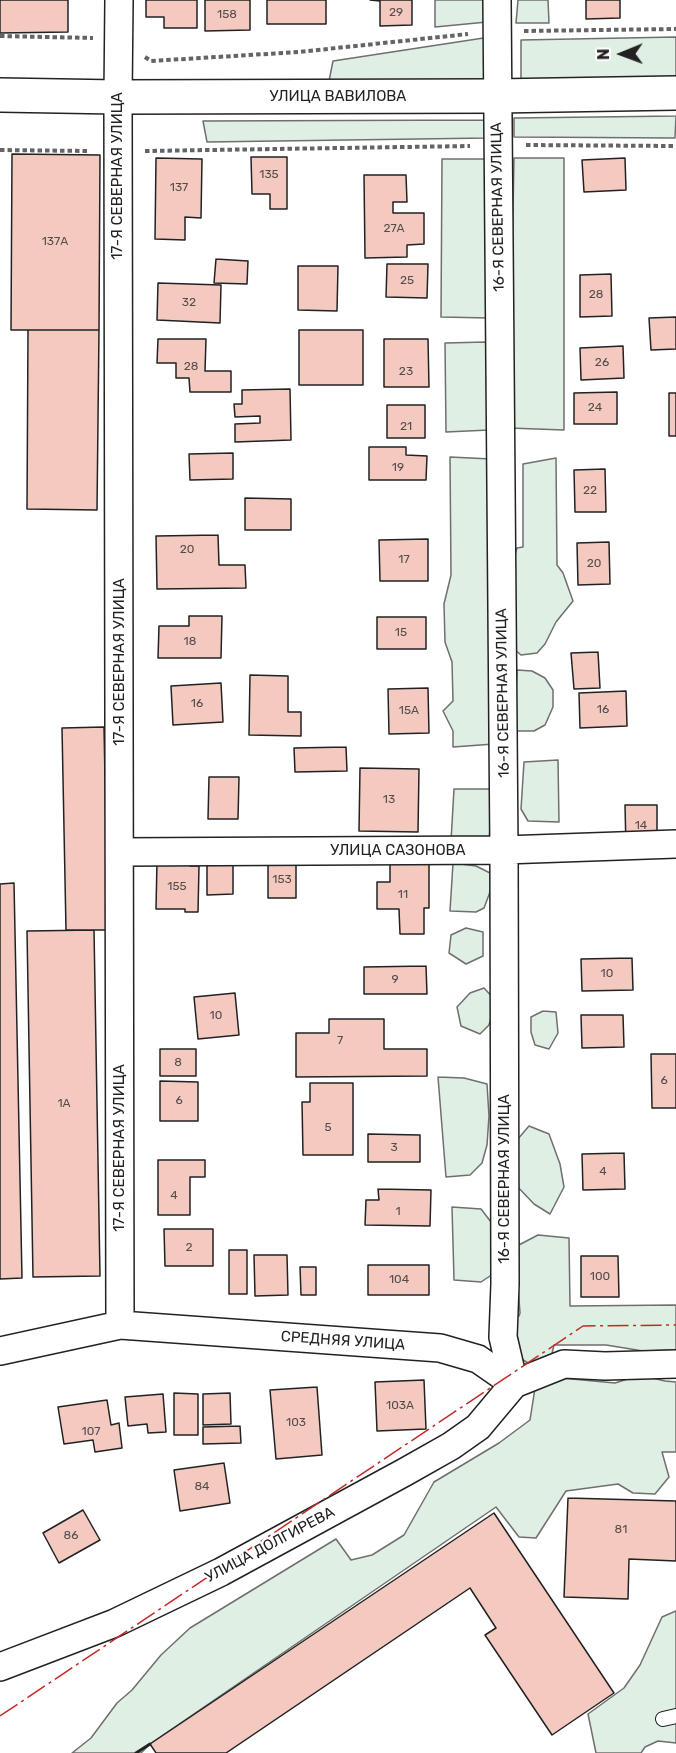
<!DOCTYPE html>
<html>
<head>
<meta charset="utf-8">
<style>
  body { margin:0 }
  #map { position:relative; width:676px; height:1753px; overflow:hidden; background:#fff; font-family:Rubik,sans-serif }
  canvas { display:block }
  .north { position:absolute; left:592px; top:24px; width:60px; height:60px; -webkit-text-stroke:4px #fff; paint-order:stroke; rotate:269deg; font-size:16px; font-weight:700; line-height:24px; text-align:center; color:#222 }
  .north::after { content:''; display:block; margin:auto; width:21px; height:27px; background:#222; clip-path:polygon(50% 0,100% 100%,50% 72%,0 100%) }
</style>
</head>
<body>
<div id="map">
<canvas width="676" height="1753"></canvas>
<div class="north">N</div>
</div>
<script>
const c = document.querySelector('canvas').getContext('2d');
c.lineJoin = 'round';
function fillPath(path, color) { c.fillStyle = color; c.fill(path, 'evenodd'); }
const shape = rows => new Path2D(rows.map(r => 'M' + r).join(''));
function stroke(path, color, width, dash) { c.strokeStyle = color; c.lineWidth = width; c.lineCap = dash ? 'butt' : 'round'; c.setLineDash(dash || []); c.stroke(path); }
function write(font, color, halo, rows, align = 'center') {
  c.font = font + ' Rubik,sans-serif'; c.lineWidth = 4.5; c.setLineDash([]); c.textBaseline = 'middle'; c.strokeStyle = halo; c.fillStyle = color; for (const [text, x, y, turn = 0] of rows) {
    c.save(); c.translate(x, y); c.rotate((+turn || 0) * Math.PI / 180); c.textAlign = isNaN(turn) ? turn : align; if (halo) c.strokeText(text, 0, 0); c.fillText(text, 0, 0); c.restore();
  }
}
const green = shape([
  [435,0,487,0,487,22,435,27,435,0],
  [518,0,548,0,549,23,516,23,518,0],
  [490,37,488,87,328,86,333,61,490,37],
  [676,37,676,79,521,80,521,40,676,37],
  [676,116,675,138,514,137,514,118,676,116],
  [489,120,488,138,207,142,203,121,489,120],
  [514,158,564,158,564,430,509,428,514,158],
  [442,159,489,159,489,318,441,317,442,159],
  [487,342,489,430,446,432,445,343,487,342],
  [450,457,491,459,494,744,453,747,453,731,443,711,453,701,452,662,445,642,444,604,451,575,450,457],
  [556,458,557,565,563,573,573,601,556,622,545,644,537,653,521,655,513,648,511,566,517,548,523,547,523,464,556,458],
  [517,670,532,671,545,678,553,690,553,707,545,725,534,731,514,731,517,670],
  [558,760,559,822,528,821,521,809,524,762,558,760],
  [454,789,493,789,489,841,451,841,454,789],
  [453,863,476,866,496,876,484,908,476,912,450,911,453,863],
  [466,928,483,932,483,956,466,964,449,953,451,935,466,928],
  [484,988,496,1001,489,1025,480,1034,461,1026,457,1007,470,993,484,988],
  [543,1011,556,1012,558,1033,549,1049,535,1045,531,1032,531,1017,543,1011],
  [438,1077,464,1078,487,1084,489,1116,487,1145,482,1163,470,1175,446,1177,438,1077],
  [529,1126,549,1134,560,1164,564,1187,550,1214,534,1204,514,1183,511,1147,529,1126],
  [452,1207,481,1209,491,1222,495,1252,493,1274,481,1282,454,1280,452,1207],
  [538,1235,569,1238,570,1306,676,1305,676,1350,643,1351,606,1345,554,1345,551,1358,539,1366,528,1363,517,1356,513,1318,519,1316,520,1313,515,1247,538,1235],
  [640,1375,665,1381,676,1382,676,1452,662,1452,669,1477,655,1494,633,1493,618,1484,566,1491,536,1538,519,1537,496,1507,150,1744,141,1753,72,1753,91,1738,117,1703,132,1690,161,1655,190,1628,336,1539,351,1560,372,1555,404,1535,434,1482,499,1443,530,1420,535,1388,561,1378,615,1383,640,1375],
  [676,1611,676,1743,658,1741,645,1747,641,1753,596,1753,588,1714,624,1688,640,1665,662,1617,676,1611]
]);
const building = shape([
  [0,0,68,0,68,32,0,33,0,0],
  [146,0,197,0,197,28,164,28,164,17,146,17,146,0],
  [205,0,250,0,250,30,205,31,205,0],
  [267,0,326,0,326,24,267,24,267,0],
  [370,0,412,0,412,25,380,26,380,1,370,0],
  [586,0,620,0,620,18,586,19,586,0],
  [12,154,100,155,99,330,11,330,12,154],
  [251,157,287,157,287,209,270,209,270,194,252,194,251,157],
  [156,158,202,159,201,218,185,217,185,240,155,239,156,158],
  [625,158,626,190,584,192,582,160,625,158],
  [364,175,406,175,407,202,393,202,393,213,424,213,424,244,407,245,407,257,365,258,364,175],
  [216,259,248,261,247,284,214,283,216,259],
  [387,264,428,264,427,298,386,297,387,264],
  [298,266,338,266,337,311,298,310,298,266],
  [611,274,612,316,580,317,580,275,611,274],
  [158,283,221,285,220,323,157,320,158,283],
  [676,317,676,349,651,350,649,318,676,317],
  [28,330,99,330,97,510,27,509,28,330],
  [299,330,363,330,363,385,299,385,299,330],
  [158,339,206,339,205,371,231,371,231,392,190,392,189,378,176,378,176,363,157,363,158,339],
  [384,339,428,339,429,387,384,387,384,339],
  [623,346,624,378,581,380,580,348,623,346],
  [290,389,291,440,235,442,235,424,260,423,260,416,235,417,234,404,242,404,242,390,290,389],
  [617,392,617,424,574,424,574,393,617,392],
  [669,393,676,393,676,436,669,436,669,393],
  [387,405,425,405,425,438,387,438,387,405],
  [369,447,406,447,406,455,427,456,426,480,369,480,369,447],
  [233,453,233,479,190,480,189,454,233,453],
  [605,469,606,512,575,512,574,470,605,469],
  [245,498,291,499,291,530,245,530,245,498],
  [218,535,219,565,245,565,246,588,157,589,156,536,218,535],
  [428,539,428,581,380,581,379,540,428,539],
  [609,542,610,584,578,585,577,543,609,542],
  [189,616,222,616,221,658,158,658,159,626,189,626,189,616],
  [377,617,426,617,426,649,377,649,377,617],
  [598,652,600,688,574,689,571,653,598,652],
  [250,675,288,676,288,712,301,712,301,736,249,735,250,675],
  [221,683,223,722,173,725,171,686,221,683],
  [428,688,429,733,389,734,388,689,428,688],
  [626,691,627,726,580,728,579,693,626,691],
  [104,727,108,930,66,930,62,728,104,727],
  [346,747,347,771,295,772,294,748,346,747],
  [360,768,419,769,418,832,359,831,360,768],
  [209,777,239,777,238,819,208,819,209,777],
  [625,805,657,805,657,847,626,848,625,805],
  [157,861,190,861,190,866,199,866,198,912,185,912,185,909,156,909,157,861],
  [268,861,296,861,296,898,268,898,268,861],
  [390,861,429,861,429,908,424,908,424,934,400,934,399,909,377,909,377,882,390,882,390,861],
  [207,862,233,862,233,894,207,895,207,862],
  [14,883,22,1278,0,1279,0,884,14,883],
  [94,930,100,1276,33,1277,27,931,94,930],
  [632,958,633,990,582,991,581,959,632,958],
  [426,966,427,994,364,994,364,967,426,966],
  [235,993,239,1035,198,1039,194,997,235,993],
  [581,1015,623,1015,624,1047,582,1048,581,1015],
  [329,1019,384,1019,384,1049,427,1049,427,1076,296,1077,296,1033,329,1033,329,1019],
  [160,1049,196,1049,196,1076,160,1076,160,1049],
  [651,1054,676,1054,676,1108,652,1108,651,1054],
  [160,1081,198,1082,198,1121,160,1121,160,1081],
  [310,1083,353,1083,353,1155,303,1155,302,1102,310,1102,310,1083],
  [368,1134,420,1135,420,1162,368,1162,368,1134],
  [624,1153,625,1189,583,1190,582,1154,624,1153],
  [158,1160,205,1160,205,1177,190,1177,190,1215,158,1215,158,1160],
  [378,1189,431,1190,430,1226,365,1225,366,1200,379,1200,378,1189],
  [164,1229,213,1229,213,1266,165,1266,164,1229],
  [229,1250,247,1250,247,1294,229,1294,229,1250],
  [254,1255,287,1255,288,1295,255,1296,254,1255],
  [581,1256,618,1256,619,1297,581,1297,581,1256],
  [368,1265,429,1265,429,1295,368,1295,368,1265],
  [300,1267,316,1267,316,1295,301,1295,300,1267],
  [424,1380,426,1429,377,1431,375,1382,424,1380],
  [317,1387,322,1455,276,1459,270,1390,317,1387],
  [174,1393,198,1394,198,1435,174,1435,174,1393],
  [230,1393,231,1424,203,1425,203,1394,230,1393],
  [163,1394,166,1432,148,1433,147,1424,128,1426,125,1397,163,1394],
  [107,1400,111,1425,119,1423,122,1448,95,1452,93,1440,64,1444,58,1407,107,1400],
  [240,1426,241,1443,203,1444,203,1427,240,1426],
  [224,1463,230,1503,180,1511,174,1470,224,1463],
  [568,1498,676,1501,676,1561,629,1559,628,1599,564,1597,568,1498],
  [83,1510,100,1540,59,1563,43,1533,83,1510],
  [494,1513,614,1693,552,1735,485,1635,496,1628,470,1588,226,1753,156,1753,150,1744,494,1513]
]);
const path = shape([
  [524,31,676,29],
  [0,36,93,38],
  [145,57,151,61,299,52,468,34],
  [526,145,676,146],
  [0,150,89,151],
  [145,151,470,146]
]);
const service = shape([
  [663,1719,676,1716]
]);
const minor = shape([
  [119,0,118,97,120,1325],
  [497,0,504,850,505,1284,503,1337,514,1384],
  [121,852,504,850,676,844],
  [0,1351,120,1325,440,1348,478,1359,514,1384],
  [0,1667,115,1623,221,1572,405,1472,451,1446,478,1427,514,1384,564,1364,605,1366,676,1364]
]);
const tertiary = shape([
  [0,95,118,97,496,96,676,93]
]);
const wall = shape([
  [136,1753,150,1744]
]);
const power = shape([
  [0,1716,583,1326,676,1325]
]);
const numberNames = [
  ["29",396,13],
  ["158",227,15],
  ["135",269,175],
  ["137",179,188],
  ["27А",394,229],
  ["137А",55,242],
  ["25",407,281],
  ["28",596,295],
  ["32",189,303],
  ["26",602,363],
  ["28",191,367],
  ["23",406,372],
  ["24",595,408],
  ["21",406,427],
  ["19",398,468],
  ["22",590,491],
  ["20",187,550],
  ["17",404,560],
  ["20",594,564],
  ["15",401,633],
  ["18",190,642],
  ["16",197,704],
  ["16",603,710],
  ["15А",409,711],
  ["13",389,800],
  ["14",641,826],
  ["153",282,880],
  ["155",177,887],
  ["11",403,895],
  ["10",607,974],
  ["9",395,980],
  ["10",216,1016],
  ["7",340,1041],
  ["8",178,1063],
  ["6",664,1081],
  ["6",179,1101],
  ["1А",64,1104],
  ["5",328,1128],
  ["3",394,1148],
  ["4",603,1172],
  ["4",174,1196],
  ["1",398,1212],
  ["2",189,1248],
  ["100",600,1277],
  ["104",399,1280],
  ["103А",400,1406],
  ["103",296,1423],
  ["107",91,1432],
  ["84",202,1487],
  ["81",621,1530],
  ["86",71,1536]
];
const streetNames = [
  ["УЛИЦА ВАВИЛОВА",338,97],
  ["17-Я СЕВЕРНАЯ УЛИЦА",118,176,-90],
  ["16-Я СЕВЕРНАЯ УЛИЦА",498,207,-91],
  ["17-Я СЕВЕРНАЯ УЛИЦА",120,662,-90],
  ["16-Я СЕВЕРНАЯ УЛИЦА",503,693,-91],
  ["УЛИЦА САЗОНОВА",398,851],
  ["17-Я СЕВЕРНАЯ УЛИЦА",120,1148,-90],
  ["16-Я СЕВЕРНАЯ УЛИЦА",505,1179,-90],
  ["СРЕДНЯЯ УЛИЦА",343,1341,4],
  ["УЛИЦА ДОЛГИРЕВА",270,1545,-28]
];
fillPath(green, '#e0efe3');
stroke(green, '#6f6f6f', 1.5);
fillPath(building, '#f3c9c0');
stroke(building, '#222', 1.5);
stroke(service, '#222', 16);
stroke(minor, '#222', 30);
stroke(tertiary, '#222', 36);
stroke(path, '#646464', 4, [4.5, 3]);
stroke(service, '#fff', 14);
stroke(minor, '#fff', 27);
stroke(tertiary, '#fff', 33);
stroke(wall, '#222', 3);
stroke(power, '#c62828', 1.5, [21, 4.5, 3, 4.5]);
write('12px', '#564c4a', null, numberNames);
write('15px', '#222', '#fff', streetNames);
</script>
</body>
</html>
